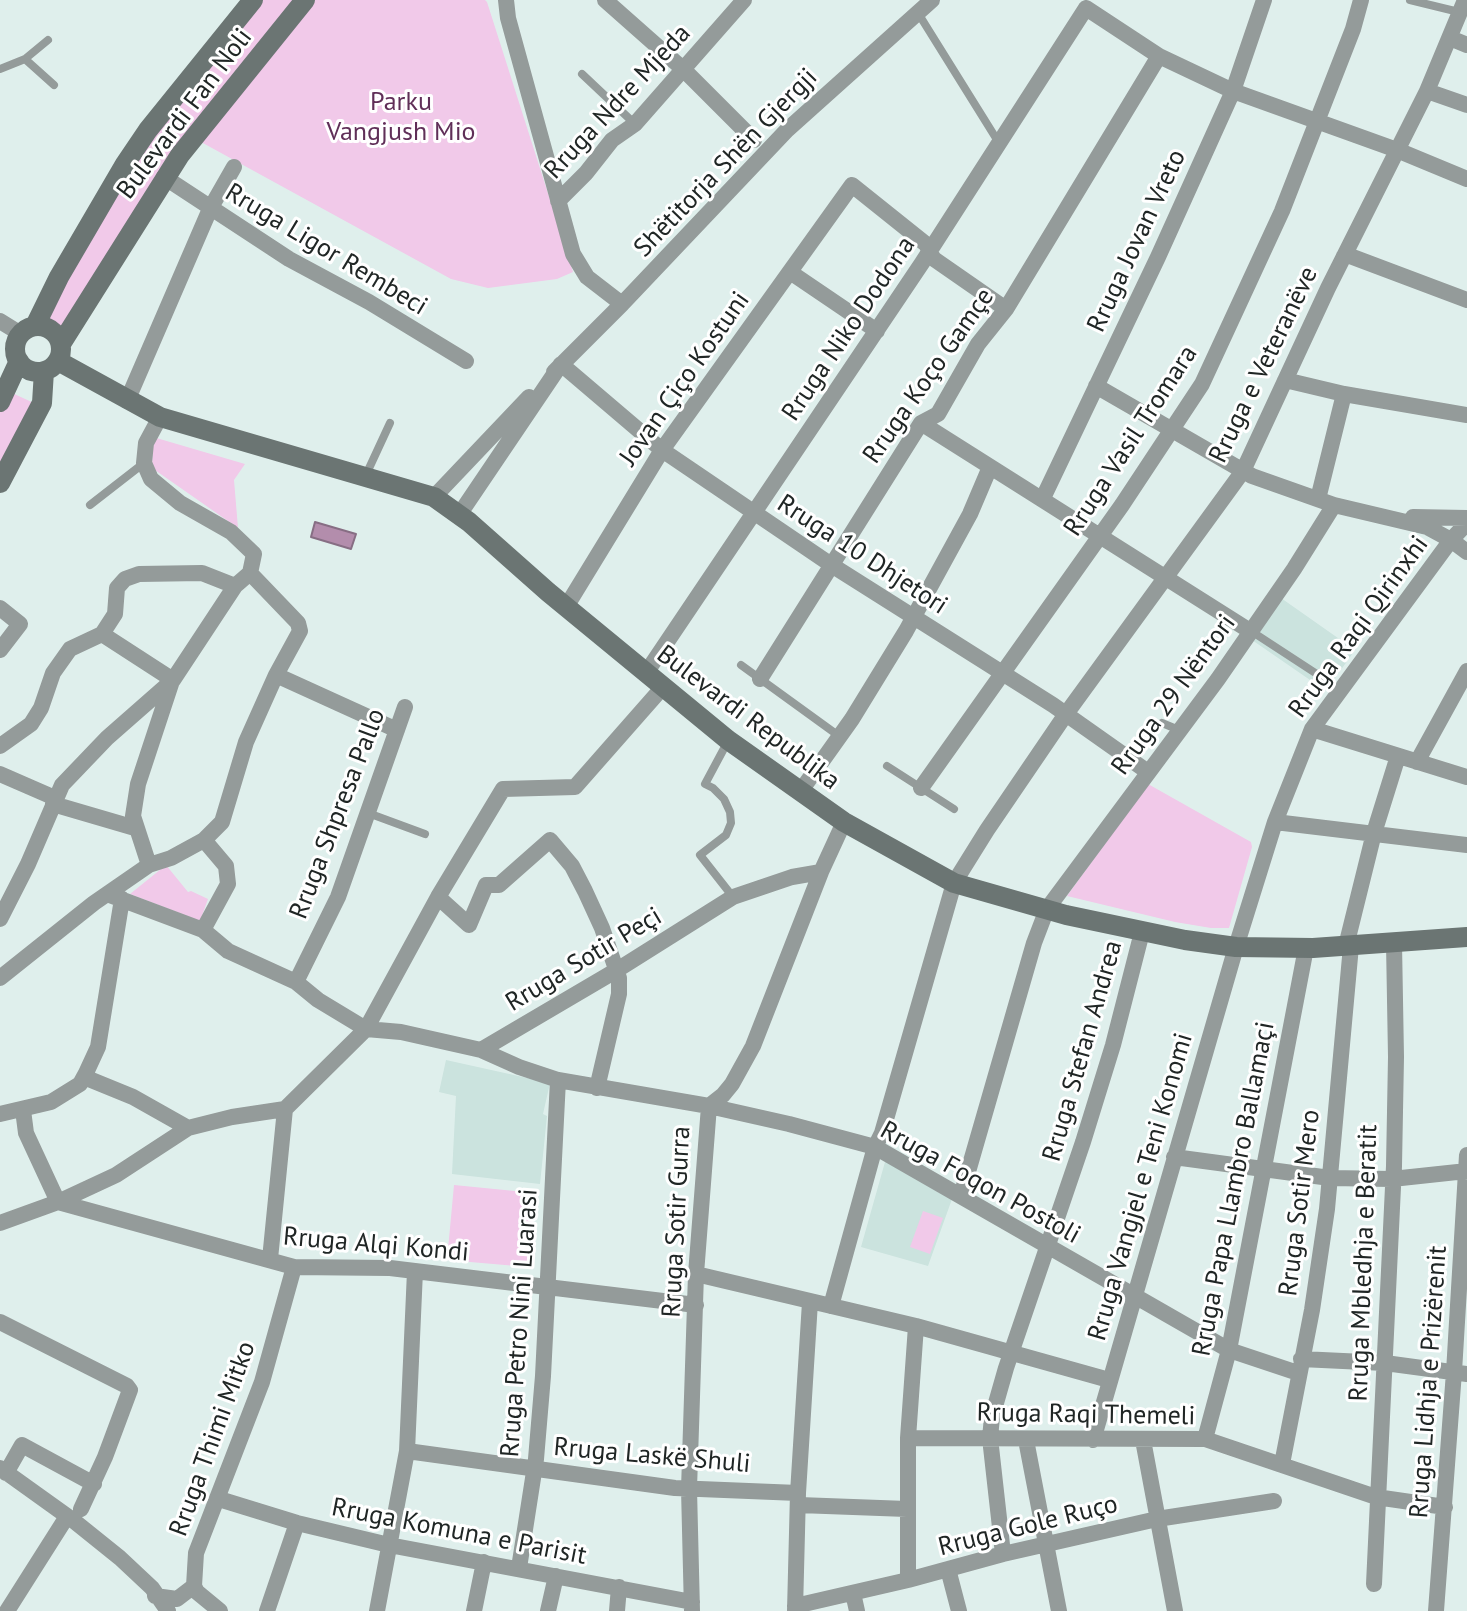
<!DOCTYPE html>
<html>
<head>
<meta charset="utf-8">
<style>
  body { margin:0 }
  canvas { display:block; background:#dfefec }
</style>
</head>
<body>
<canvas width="1467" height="1611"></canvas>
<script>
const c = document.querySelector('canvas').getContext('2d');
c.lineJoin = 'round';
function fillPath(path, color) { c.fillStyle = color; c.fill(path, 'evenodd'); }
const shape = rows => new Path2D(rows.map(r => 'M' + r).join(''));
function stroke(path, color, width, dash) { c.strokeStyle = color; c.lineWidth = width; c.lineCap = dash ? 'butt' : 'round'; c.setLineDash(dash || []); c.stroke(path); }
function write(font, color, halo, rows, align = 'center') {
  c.font = font + ' "PT Sans",sans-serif'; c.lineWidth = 6; c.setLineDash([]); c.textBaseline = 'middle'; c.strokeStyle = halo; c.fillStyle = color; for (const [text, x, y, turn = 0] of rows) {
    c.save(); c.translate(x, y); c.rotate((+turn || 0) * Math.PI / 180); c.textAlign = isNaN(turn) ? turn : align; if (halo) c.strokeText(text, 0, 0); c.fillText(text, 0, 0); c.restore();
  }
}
const built = shape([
  [1281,598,1355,650,1326,691,1252,640],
  [446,1060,550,1083,543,1114,547,1116,540,1184,452,1174,456,1096,439,1092],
  [885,1162,898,1166,952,1199,928,1266,861,1247]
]);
const green = shape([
  [257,0,301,0,62,337,39,324,125,169],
  [315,0,485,0,487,2,573,272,557,279,488,288,451,279,201,142],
  [10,392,36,404,0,474,0,412],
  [153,437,245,464,234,480,238,528,152,468],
  [1148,784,1251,842,1252,847,1229,928,1211,928,1175,922,1067,896],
  [166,865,188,892,191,891,208,899,200,921,130,894],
  [454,1185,535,1193,528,1267,447,1260],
  [923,1211,943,1218,930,1254,910,1247]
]);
const water = shape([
  [315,522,356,534,351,549,311,537,315,522]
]);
const lane = shape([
  [1410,0,1459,12],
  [918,13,999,143],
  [25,59,48,40],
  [0,69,25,59,54,85],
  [582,74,635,124],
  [365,477,390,423],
  [90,505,144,463],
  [1251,631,1323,678],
  [741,665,839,736],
  [1162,723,1179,730],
  [728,741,705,784,713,788,724,799,730,812,731,823,726,835,700,855,733,897],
  [887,766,954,809],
  [368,813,425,834]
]);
const street = shape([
  [506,0,508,18,573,254,587,277,622,304],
  [605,0,683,69,754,140],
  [1086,8,1159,56,1233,91,1397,150,1467,179],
  [1450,38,1467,45],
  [1427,91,1467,105],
  [164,177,289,259,369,302,466,361],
  [558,201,586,173,612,140,635,124,744,0],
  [1344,256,1350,256,1467,300],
  [790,272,877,331],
  [0,321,21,334],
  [554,372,622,304,787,130,932,0],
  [1285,380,1344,394,1467,415],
  [1096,386,1252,476,1334,505,1427,527,1451,540,1467,552],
  [127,401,210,209,234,167],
  [160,417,146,443,144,463,151,479,180,503,231,532,254,554,250,573],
  [921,423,1250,631],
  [434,497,529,397],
  [1043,498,1158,257,1233,91,1264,0],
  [1318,499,1344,394],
  [459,515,561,364,662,450,833,566,1053,705,1148,772],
  [1413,517,1467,518],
  [566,607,662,450,852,185,927,245,929,252,934,259,1006,309],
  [0,608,20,624,0,650],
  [102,634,173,680],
  [646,673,922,263,1086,8],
  [276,675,397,730],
  [760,679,921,423,938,414,978,344,1006,309,1159,56],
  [1312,729,1467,777],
  [0,746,31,724,41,708,53,673,70,649,102,634,115,614,117,588,125,579,139,574,202,573,235,586],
  [1417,762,1467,671],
  [0,774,55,798],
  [921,788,1122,505,1202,384,1282,211,1353,29,1361,0],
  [800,792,852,719,906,631,970,514,990,467],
  [53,804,135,828],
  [1275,822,1467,845],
  [149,865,133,816,138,784,172,681],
  [107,894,203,930,228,951,296,982,318,1000,366,1029,401,1032,481,1050,519,1067,558,1080,709,1106,789,1124,875,1147,1229,1350,1298,1373],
  [438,897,469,925,486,885,499,885,550,840,572,866,585,891,602,928,619,978,619,994,597,1088],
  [0,919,28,864,62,785,107,738,173,680,235,586,250,573],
  [203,930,228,884,226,866,204,840],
  [1346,946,1374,833,1398,756],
  [0,978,94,903,149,865,171,858,204,840,222,822,246,742,276,675,300,631,298,623,250,573],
  [296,982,338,897,405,707],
  [481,1050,617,970,733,897,792,877,821,872],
  [84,1077,133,1097,188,1128],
  [23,1110,26,1133,58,1202,294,1267,390,1268,696,1305],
  [0,1114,51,1102,80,1084,86,1073,98,1047,122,899],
  [1174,1157,1330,1178,1392,1179,1467,1171],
  [961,1196,1034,943,1047,909,1218,679,1294,569,1334,505],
  [0,1223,58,1202,116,1175,188,1128,232,1117,285,1109,366,1029,438,897,503,789,575,787,663,687],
  [270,1259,285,1109],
  [696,1274,916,1326,1109,1380],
  [831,1306,875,1147,882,1133,954,883,987,830,1066,714,1243,471,1328,288,1427,91,1465,0],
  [0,1322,127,1386,130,1390,105,1457,81,1509],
  [1301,1359,1385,1363,1467,1374],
  [908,1438,1205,1439,1376,1497,1445,1507],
  [1205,1439,1229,1350,1306,948],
  [1026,1440,1059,1611],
  [1093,1440,1236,947,1275,822,1312,729,1451,540,1467,523],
  [1143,1440,1175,1611],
  [407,1451,675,1488,798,1493],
  [1282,1464,1312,1310,1327,1209,1351,946],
  [0,1468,74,1521,120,1558,152,1588,168,1611],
  [6,1473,22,1445,94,1484],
  [219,1499,297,1523,389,1545,692,1602],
  [799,1505,907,1509],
  [1003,1554,990,1438,992,1417,1006,1368,1083,1142,1113,1045,1142,932],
  [519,1568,536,1459,543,1376,558,1080],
  [948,1569,959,1611],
  [908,1580,908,1438,916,1326],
  [1374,1584,1394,1166,1396,1057,1394,943],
  [194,1586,196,1553,262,1382,294,1267],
  [194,1586,197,1592,220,1611],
  [853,1593,857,1611],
  [155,1596,177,1599,194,1586],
  [795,1606,908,1580,1003,1554,1157,1519,1274,1501],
  [7,1611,66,1518],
  [267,1611,297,1523],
  [377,1611,407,1451,415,1271],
  [474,1611,484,1562],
  [548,1611,556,1576],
  [617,1611,619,1587],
  [692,1611,689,1489,696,1274,709,1106,723,1095,732,1084,753,1046,821,872,844,822],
  [795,1611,798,1493,810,1302],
  [1436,1611,1454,1372,1467,1155]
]);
const secondary = shape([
  [35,326,59,277,125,164,148,130,253,0],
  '15 349a23 23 0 1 1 46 0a23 23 0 1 1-46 0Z',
  [61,344,180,155,305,0],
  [58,361,160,417,434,497,469,522,548,592,728,740,844,822,954,883,1066,915,1185,940,1236,947,1313,948,1467,937],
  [0,402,19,361],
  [0,483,42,403,44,371]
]);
const streetNames = [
  ["Rruga Ndre Mjeda",618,102,-47],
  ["Bulevardi Fan Noli",185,114,-53],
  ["Shëtitorja Shën Gjergji",726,163,-46],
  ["Rruga Jovan Vreto",1137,241,-65],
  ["Rruga Ligor Rembeci",326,250,31],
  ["Rruga Niko Dodona",849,329,-56],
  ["Rruga e Veteranëve",1264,365,-64],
  ["Rruga Koço Gamçe",929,376,-55],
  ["Jovan Çiço Kostuni",685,379,-55],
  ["Rruga Vasil Tromara",1131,441,-57],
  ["Rruga 10 Dhjetori",862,555,33],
  ["Rruga Raqi Qirinxhi",1359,627,-54],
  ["Rruga 29 Nëntori",1174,695,-54],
  ["Bulevardi Republika",748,718,37],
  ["Rruga Shpresa Pallo",338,814,-69],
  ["Rruga Sotir Peçi",584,960,-31],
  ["Rruga Stefan Andrea",1083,1051,-74],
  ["Rruga Foqon Postoli",980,1183,29],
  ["Rruga Vangjel e Teni Konomi",1141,1187,-74],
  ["Rruga Papa Llambro Ballamaçi",1234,1189,-79],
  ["Rruga Sotir Mero",1300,1203,-83],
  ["Rruga Sotir Gurra",677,1222,-87],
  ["Rruga Alqi Kondi",376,1245,5],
  ["Rruga Mbledhja e Beratit",1364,1263,-88],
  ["Rruga Petro Nini Luarasi",520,1323,-86],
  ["Rruga Lidhja e Prizërenit",1429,1382,-86],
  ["Rruga Raqi Themeli",1086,1415,1],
  ["Rruga Thimi Mitko",213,1439,-70],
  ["Rruga Laskë Shuli",652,1456,5],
  ["Rruga Gole Ruço",1028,1526,-14],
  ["Rruga Komuna e Parisit",459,1532,11]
];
const parkNames = [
  ["Parku",401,103],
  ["Vangjush Mio",401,133]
];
fillPath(built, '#cbe3de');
fillPath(green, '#f1c9e9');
fillPath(water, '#b38dac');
stroke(water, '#876e84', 2);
stroke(lane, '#949b9a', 8);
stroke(street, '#949b9a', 16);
stroke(secondary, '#6b7573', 20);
write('26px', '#202625', '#fff', streetNames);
write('26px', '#602f58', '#fff', parkNames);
</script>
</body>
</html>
